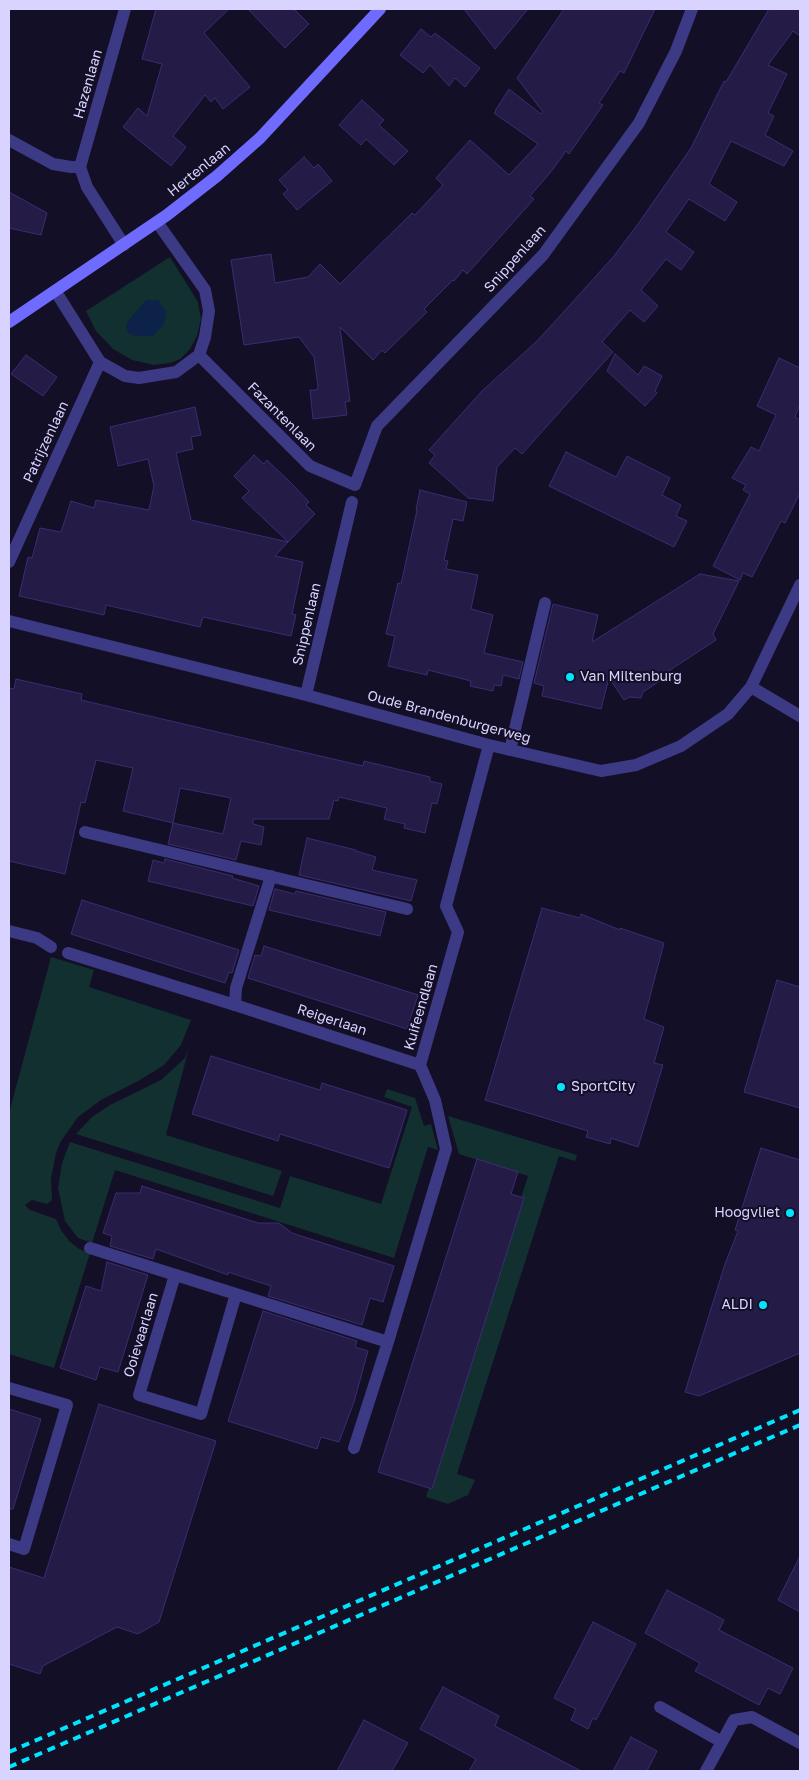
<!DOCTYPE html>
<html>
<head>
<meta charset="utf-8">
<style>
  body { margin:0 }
  #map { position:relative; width:809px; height:1780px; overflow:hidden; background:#130f26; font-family:"Golos Text",sans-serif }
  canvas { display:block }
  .frame { position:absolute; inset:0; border:10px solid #d9d4ff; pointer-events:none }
</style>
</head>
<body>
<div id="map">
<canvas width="809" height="1780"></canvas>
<div class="frame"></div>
</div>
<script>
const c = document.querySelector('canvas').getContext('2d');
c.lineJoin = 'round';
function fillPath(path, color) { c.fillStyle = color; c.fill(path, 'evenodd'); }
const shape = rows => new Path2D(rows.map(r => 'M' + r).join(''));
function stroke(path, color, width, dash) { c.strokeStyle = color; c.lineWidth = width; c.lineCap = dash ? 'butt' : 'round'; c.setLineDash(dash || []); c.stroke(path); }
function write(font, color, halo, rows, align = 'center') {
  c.font = font + ' "Golos Text",sans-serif'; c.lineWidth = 4; c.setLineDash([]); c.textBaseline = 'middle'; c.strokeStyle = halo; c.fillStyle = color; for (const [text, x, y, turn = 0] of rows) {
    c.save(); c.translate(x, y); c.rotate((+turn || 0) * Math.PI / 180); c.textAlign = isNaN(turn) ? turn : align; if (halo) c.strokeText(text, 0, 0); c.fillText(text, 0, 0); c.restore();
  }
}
const green = shape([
  [170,257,198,302,201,319,197,336,190,349,180,359,170,363,154,365,132,360,113,349,96,331,86,311],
  [147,300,152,336,134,336,129,320],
  [51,957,94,970,89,987,191,1020,181,1045,164,1065,140,1080,101,1100,78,1117,61,1141,56,1153,51,1179,52,1200,47,1204,32,1200,25,1205,30,1210,56,1219,61,1230,69,1241,79,1249,90,1253,54,1368,9,1354,9,1113],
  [189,1048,166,1135,282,1171,273,1196,76,1134,92,1117,110,1105,161,1080,185,1058],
  [387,1089,415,1098,424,1126,431,1124,438,1150,428,1147,394,1258,115,1170,92,1243,78,1238,65,1221,58,1188,62,1163,70,1142,280,1208,290,1176,381,1204,412,1107,384,1097],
  [448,1116,577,1155,575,1161,559,1156,457,1474,475,1480,468,1495,448,1504,426,1497,528,1176,459,1154]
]);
const water = shape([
  [147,300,158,300,166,312,164,324,153,336,134,336,128,333,126,325,129,320]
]);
const building = shape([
  [156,9,229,9,204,33,250,87,223,109,215,98,211,102,205,95,173,136,186,147,171,166,123,127,138,108,147,116,162,64,142,59,156,9],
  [248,9,294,9,309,24,285,48,248,9],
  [464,9,528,9,495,49,464,9],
  [564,9,655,9,624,73,620,71,599,103,603,105,569,154,566,151,550,173,530,196,534,199,467,274,463,270,454,281,453,280,424,309,427,312,385,353,382,350,373,360,340,327,350,401,345,402,347,415,313,419,310,390,317,390,318,387,314,357,299,337,244,345,231,260,271,254,275,283,308,277,320,264,340,284,412,213,415,215,443,185,436,178,470,140,509,175,538,144,494,113,496,112,495,111,509,89,541,114,543,112,517,78,564,9],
  [769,9,800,9,800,36,793,31,768,65,787,74,768,113,774,116,765,135,793,151,784,166,731,141,709,184,737,202,725,221,689,199,666,232,694,252,681,270,666,259,641,290,658,306,644,322,630,310,602,342,613,352,522,454,515,448,497,467,493,501,468,498,429,463,435,455,429,450,482,391,536,342,560,316,614,256,638,224,691,148,724,81,726,82,769,9],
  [421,29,431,37,435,33,480,68,465,87,455,78,449,86,430,65,423,73,400,55,421,29],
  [362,100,384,120,379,125,408,151,394,165,366,139,361,145,339,125,362,100],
  [304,157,314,168,318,164,332,181,297,210,283,194,288,190,279,180,304,157],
  [9,192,47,213,41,235,9,228,9,192],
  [615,354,638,375,644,366,662,376,655,391,657,393,645,406,607,371,615,354],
  [26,355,57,377,43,396,11,374,26,355],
  [779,358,800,368,800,404,795,417,800,420,800,493,785,523,781,521,752,577,743,573,740,580,713,566,750,494,743,490,746,485,732,478,751,447,759,451,776,415,757,406,779,358],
  [195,407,201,435,191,437,193,449,176,453,191,520,288,542,275,556,303,562,292,614,296,615,291,636,203,617,200,627,106,605,104,615,19,596,28,557,32,558,40,528,61,532,71,501,94,508,96,500,149,510,154,486,148,459,118,466,110,427,195,407],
  [566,452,616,477,627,456,670,478,662,495,681,505,676,516,687,521,674,547,549,486,566,452],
  [254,455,264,464,267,460,292,484,309,502,306,505,315,514,288,542,242,498,249,491,234,476,254,455],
  [420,490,467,502,463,521,453,519,444,560,448,561,446,569,478,575,471,609,493,615,484,653,523,662,519,679,503,675,501,686,494,685,493,691,470,686,471,681,428,670,427,675,388,666,395,636,386,634,398,583,401,584,417,510,416,510,420,490],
  [700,574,739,581,713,634,716,640,664,674,666,677,643,692,641,698,629,697,624,700,609,678,601,709,542,696,544,686,534,683,553,604,598,615,592,642,700,574],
  [16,679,82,694,81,700,363,766,364,761,430,777,430,781,442,784,437,804,432,803,425,833,404,828,405,824,384,819,387,808,339,797,338,801,334,800,329,819,253,819,253,824,264,827,261,845,241,841,236,860,168,844,173,823,223,834,231,798,180,788,173,823,123,811,133,768,96,760,85,803,81,802,65,874,9,861,9,688,14,689,16,679],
  [307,838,356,850,356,851,376,857,372,870,417,880,411,901,299,875,307,838],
  [165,859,233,876,232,878,259,886,253,906,148,881,153,860,164,863,165,859],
  [275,889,295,894,296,891,386,912,380,936,269,910,275,889],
  [82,900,239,950,232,973,229,972,225,983,71,934,82,900],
  [542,908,580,918,581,914,620,930,620,928,664,943,644,1019,664,1027,654,1063,663,1065,638,1147,611,1138,610,1144,586,1137,588,1131,485,1100,542,908],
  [264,946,418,995,407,1029,248,978,255,955,261,956,264,946],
  [777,980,800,987,800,1108,744,1092,777,980],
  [211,1056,320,1090,322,1083,407,1110,389,1168,280,1134,278,1141,192,1114,211,1056],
  [761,1148,800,1160,800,1353,699,1396,685,1392,725,1264,738,1231,735,1230,761,1148],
  [477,1159,518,1172,511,1194,524,1198,432,1489,378,1472,477,1159],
  [142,1186,258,1223,279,1223,292,1233,394,1266,383,1302,370,1298,362,1325,268,1296,271,1286,228,1272,228,1275,156,1249,153,1259,110,1246,112,1236,103,1233,116,1193,140,1193,142,1186],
  [107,1262,148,1275,118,1372,100,1367,96,1380,60,1368,86,1286,101,1291,107,1262],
  [263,1311,357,1341,355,1347,368,1351,354,1402,339,1442,321,1437,317,1449,228,1421,263,1311],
  [99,1404,216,1441,159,1622,138,1634,117,1627,43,1666,40,1674,9,1664,9,1567,44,1578,99,1404],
  [9,1409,41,1419,13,1509,9,1509,9,1409],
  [800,1556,800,1612,778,1600,800,1556],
  [667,1590,724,1620,719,1630,793,1668,780,1694,768,1688,759,1705,695,1671,700,1663,645,1633,667,1590],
  [593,1622,636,1644,596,1720,593,1718,588,1729,571,1720,576,1709,554,1698,593,1622],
  [443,1687,499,1716,495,1726,581,1771,469,1771,476,1759,420,1729,443,1687],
  [364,1720,408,1743,392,1771,337,1771,364,1720],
  [631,1737,657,1751,647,1771,613,1771,631,1737]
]);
const lane = shape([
  [510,750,545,603],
  [85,832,407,909],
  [235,1005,236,988,271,876],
  [9,1388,67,1405,24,1549,9,1544]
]);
const street = shape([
  [9,140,53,164,71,167,80,167],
  [124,245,87,187,80,167,125,9],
  [56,292,100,362,125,376,139,378,176,372,199,355,205,337,209,311,205,290,157,222],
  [199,355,310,466,355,485,377,426,543,255,639,123,676,51,692,9],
  [9,562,100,362],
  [9,621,306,695,489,745,601,771,636,765,681,746,728,714,751,687,800,585],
  [751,687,800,716],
  [306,695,352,502],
  [9,931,37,938,51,947],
  [68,953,235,1005,420,1065],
  [90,1248,388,1342],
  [175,1275,139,1395,201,1414,236,1294],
  [354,1448,388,1342,446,1149,435,1100,420,1065,458,932,446,906,489,745],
  [660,1707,722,1742],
  [706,1771,734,1720,752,1717,800,1743]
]);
const secondary = shape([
  [9,322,167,215,217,176,260,138,380,9]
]);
const rail = shape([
  [9,1752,800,1410],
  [9,1767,800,1425]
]);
const markers = [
  [570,677,5,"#00e5ff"],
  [561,1087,5,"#00e5ff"],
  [790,1213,5,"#00e5ff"],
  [763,1305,5,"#00e5ff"]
];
const streetNames = [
  ["Hazenlaan",88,84,-74],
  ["Hertenlaan",199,170,-39],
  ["Snippenlaan",515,259,-48],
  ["Fazantenlaan",282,417,45],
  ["Patrijzenlaan",46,442,-65],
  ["Snippenlaan",307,624,-77],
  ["Oude Brandenburgerweg",449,717,15],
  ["Kuifeendlaan",421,1007,-74],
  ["Reigerlaan",332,1020,18],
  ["Ooievaarlaan",141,1335,-73]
];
const poiNames = [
  ["Van Miltenburg",580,677],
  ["SportCity",571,1087],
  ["Hoogvliet",780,1213,"right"],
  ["ALDI",753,1305,"right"]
];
fillPath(green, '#12302f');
fillPath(water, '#0c2248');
fillPath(building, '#241b47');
stroke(building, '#3b2d73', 1);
stroke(lane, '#3d3a85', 12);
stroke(street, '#3d3a85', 12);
stroke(secondary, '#6f6bff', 12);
stroke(rail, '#00e5ff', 4, [8, 6]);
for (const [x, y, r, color] of markers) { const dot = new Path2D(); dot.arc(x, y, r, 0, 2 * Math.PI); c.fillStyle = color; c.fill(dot); stroke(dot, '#130f26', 2); }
write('14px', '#d9d4ff', '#130f26', streetNames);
write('14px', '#d9d4ff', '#130f26', poiNames, 'left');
</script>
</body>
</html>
